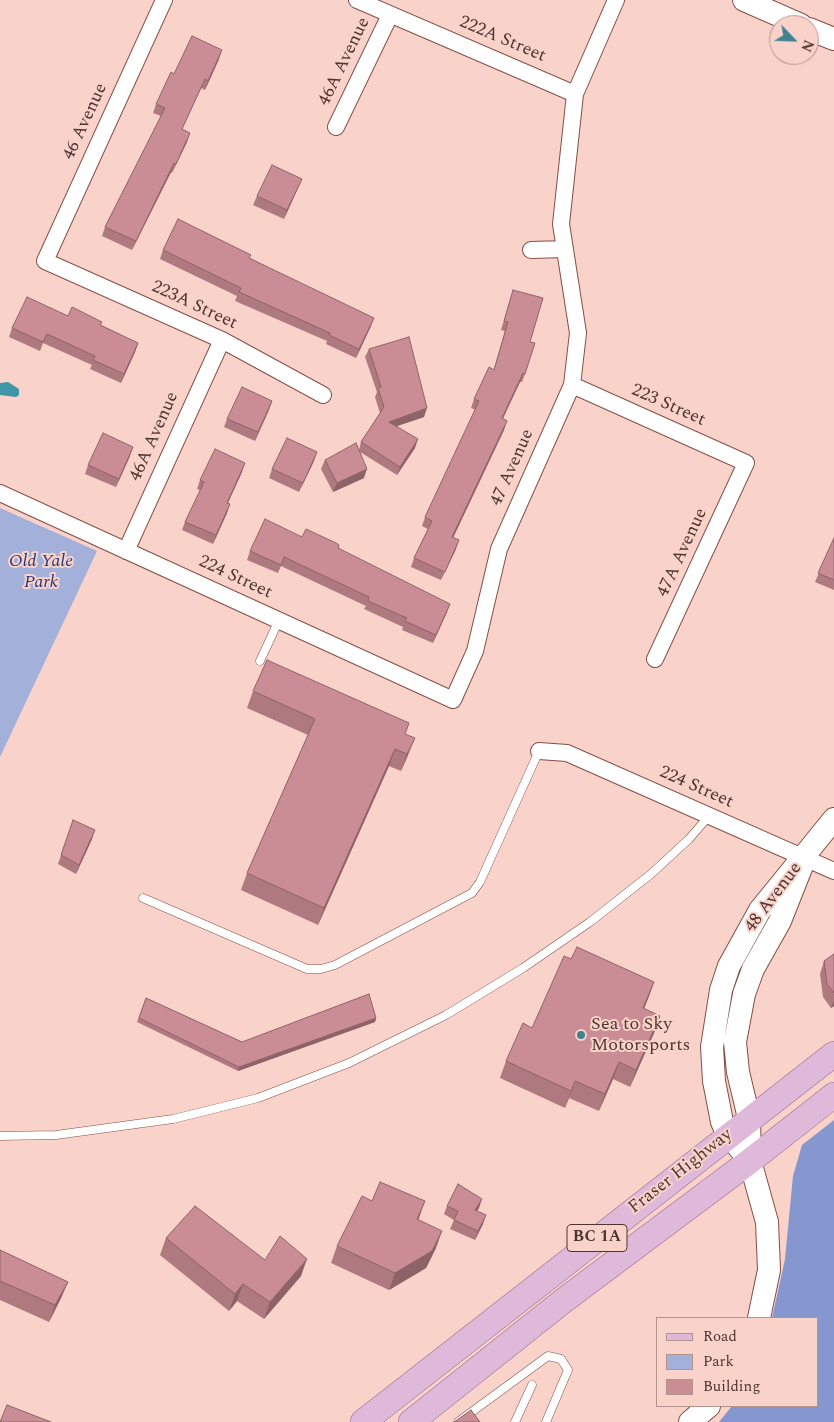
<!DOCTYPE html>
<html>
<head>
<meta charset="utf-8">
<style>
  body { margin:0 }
  #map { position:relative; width:834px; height:1422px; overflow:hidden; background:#f9d2ca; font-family:Spectral,serif }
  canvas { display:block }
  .legend { position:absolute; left:656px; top:1317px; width:162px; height:90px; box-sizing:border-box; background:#f9d2ca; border:1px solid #b4938c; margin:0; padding:6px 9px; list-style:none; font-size:15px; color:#4d342f }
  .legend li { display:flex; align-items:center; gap:10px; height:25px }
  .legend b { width:25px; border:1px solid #b4938c }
  .north { position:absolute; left:769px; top:15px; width:50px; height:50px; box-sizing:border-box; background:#f9d2ca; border:1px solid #b4938c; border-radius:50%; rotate:114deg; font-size:14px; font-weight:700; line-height:20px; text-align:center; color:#4d342f }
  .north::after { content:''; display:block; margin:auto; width:18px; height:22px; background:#3e838f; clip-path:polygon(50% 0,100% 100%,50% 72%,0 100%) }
</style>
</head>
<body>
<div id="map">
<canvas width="834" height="1422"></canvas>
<ul class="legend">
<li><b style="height:6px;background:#dfb9da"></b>Road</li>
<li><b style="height:14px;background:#a3b0d9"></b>Park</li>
<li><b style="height:14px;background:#cb8d95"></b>Building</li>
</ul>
<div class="north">N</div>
</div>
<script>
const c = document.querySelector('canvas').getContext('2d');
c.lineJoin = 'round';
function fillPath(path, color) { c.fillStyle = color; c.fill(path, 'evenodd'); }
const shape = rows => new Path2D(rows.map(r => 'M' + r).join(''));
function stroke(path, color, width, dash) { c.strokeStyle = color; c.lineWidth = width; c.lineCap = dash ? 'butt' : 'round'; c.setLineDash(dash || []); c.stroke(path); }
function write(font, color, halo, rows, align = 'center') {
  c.font = font + ' Spectral,serif'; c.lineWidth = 4; c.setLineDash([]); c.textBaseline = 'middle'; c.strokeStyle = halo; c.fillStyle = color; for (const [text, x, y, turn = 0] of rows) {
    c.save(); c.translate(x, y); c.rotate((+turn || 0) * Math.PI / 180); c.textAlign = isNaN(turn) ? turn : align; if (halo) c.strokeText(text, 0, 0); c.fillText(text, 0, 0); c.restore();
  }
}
const green = shape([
  [0,508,97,551,0,757]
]);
const forest = shape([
  [834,1120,834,1422,719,1422,732,1406,818,1406,818,1318,772,1318,785,1259,793,1176,802,1145]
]);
const water = shape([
  [8,382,19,389,19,395,16,397,0,395,0,383]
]);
const lane = shape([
  [260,661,279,620],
  [143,898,307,969,321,969,335,965,472,893,480,882,539,751],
  [0,1136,56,1135,173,1119,258,1098,349,1063,446,1015,523,968,590,922,651,874,689,839,709,816],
  [458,1422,548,1356,561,1359,568,1370,546,1422],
  [515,1422,532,1385]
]);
const street = shape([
  [164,0,45,261,222,340,323,395],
  [357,0,575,94],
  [336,127,390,15],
  [531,250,565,249],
  [572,385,746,463,655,659],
  [0,493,453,700,475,651,499,549,572,385,578,333,561,224,575,94,616,0],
  [126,551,222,340],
  [539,751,567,753,834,871]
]);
const secondary = shape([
  [744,0,801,25],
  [809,29,834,39],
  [741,1150,728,1135,722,1122,714,1081,712,1047,721,990,729,966,760,910,834,819],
  [759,1318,769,1270,767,1222,750,1161,749,1118,738,1072,735,1042,744,994,753,969,780,921,805,858],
  [690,1422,709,1406]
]);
const primary = shape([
  [363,1422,834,1054],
  [411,1422,563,1301,750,1161,834,1095]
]);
const wall = shape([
  [219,59,205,90,201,88,182,129,187,142,172,173,171,172,132,250,102,236,105,227,161,116,153,113,156,104,174,74],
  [302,179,298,188,284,219,253,205,257,196],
  [163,250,250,258,371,326,356,358,326,344,327,341,235,301,237,296,160,259],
  [513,290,530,342,525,374,522,382,520,382,502,419,504,430,453,538,456,549,441,580,411,567,414,558,428,529,422,526,425,517,476,410,471,408,474,399,494,369,505,331,501,330],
  [68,316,101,325,138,343,135,352,121,383,90,369,92,365,43,343,40,351,9,337,12,328],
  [369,349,424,417,397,426,415,448,397,475,360,452,364,478,333,492,321,469,325,460,359,450,361,442,380,413,375,397,377,392,365,357],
  [272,401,255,441,224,427,227,419],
  [130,456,116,487,85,474,88,465],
  [314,461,299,492,269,478,272,469],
  [242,472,228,503,227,513,213,544,182,530,185,522,200,490,197,489,200,480],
  [302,537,338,548,447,612,433,643,402,630,403,627,364,609,366,606,281,566,278,573,247,560,250,551],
  [834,538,834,590,815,582],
  [253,691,405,734,408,755,401,771,389,766,318,925,241,890,247,873,308,735,247,708],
  [73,820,92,839,76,874,58,864],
  [834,954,834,1006,831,1008,823,997,820,974,824,961],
  [654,982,644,1009,660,1016,654,1033,630,1087,613,1079,599,1111,569,1098,565,1108,500,1078,506,1061,532,1028],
  [146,998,242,1042,376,1018,375,1022,238,1071,137,1022],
  [447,1206,479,1208,477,1211,483,1224,475,1240,450,1229,454,1220,444,1214],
  [418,1219,436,1248,426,1268,389,1290,331,1263,337,1246],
  [166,1238,265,1260,301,1276,264,1319,237,1301,229,1311,160,1255],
  [0,1250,68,1282,61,1298,49,1322,0,1300]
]);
const shadedWall = shape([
  [222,50,219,59,205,90,208,81],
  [190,133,187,142,172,173,176,164],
  [174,163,171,172,132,250,136,241],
  [302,179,298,188,284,219,287,210],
  [374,318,371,326,356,358,359,349],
  [138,343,135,352,121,383,124,374],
  [523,373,520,382,499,427,502,418],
  [272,401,269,410,255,441,258,432],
  [427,408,424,417,385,430,389,422],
  [507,421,504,430,449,546,452,537],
  [418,439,415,448,397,475,400,467],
  [133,447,130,456,116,487,119,479],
  [317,452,314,461,299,492,303,483],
  [245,463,242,472,224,511,227,503],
  [367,469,364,478,333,492,337,483],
  [230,504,227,513,213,544,216,535],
  [459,540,456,549,441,580,445,572],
  [450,604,447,612,433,643,436,635],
  [415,738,408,755,401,771,407,754],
  [395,749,389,766,318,925,324,908],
  [95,830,92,839,76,874,79,865],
  [654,982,648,999,637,1025,643,1008],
  [834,1001,834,1006,831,1008],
  [660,1016,654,1033,630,1087,636,1070],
  [376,1018,375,1022,238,1071,239,1067],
  [619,1062,613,1079,599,1111,605,1094],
  [575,1081,569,1098,565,1108,571,1091],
  [482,1199,479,1208,472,1219,475,1210],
  [425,1201,419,1218,410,1236,417,1219],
  [486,1215,483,1224,475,1240,478,1231],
  [442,1231,436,1248,426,1268,389,1290,395,1273],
  [307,1259,301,1276,264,1319,270,1302],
  [68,1282,61,1298,49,1322,55,1305],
  [243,1284,237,1301,229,1311,235,1294]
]);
const building = shape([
  [192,36,222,50,208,81,205,79,182,129,190,133,176,164,174,163,136,241,105,227,165,108,156,104,171,72,174,74,192,36],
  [272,165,302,179,287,210,257,196,272,165],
  [178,219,251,255,249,258,374,318,359,349,329,335,330,333,239,292,241,288,163,250,178,219],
  [513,290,543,298,530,342,535,343,525,374,523,373,502,418,507,421,452,537,459,540,445,572,414,558,432,521,425,517,479,401,474,399,489,367,494,370,508,322,504,321,513,290],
  [27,297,68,316,72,307,102,322,100,325,138,343,124,374,93,360,95,356,47,334,43,342,12,328,27,297],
  [409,337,427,408,389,422,418,439,400,467,361,442,384,407,378,388,381,387,369,349,409,337],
  [242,387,272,401,258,432,227,419,242,387],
  [103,433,133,447,119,479,88,465,103,433],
  [287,438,317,452,303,483,272,469,287,438],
  [356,443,367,469,337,483,325,460,356,443],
  [215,449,245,463,227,503,230,504,216,535,185,522,204,482,200,480,215,449],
  [265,519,302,537,306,529,336,543,339,545,338,548,450,604,436,635,405,621,407,618,368,601,369,597,284,557,281,565,250,551,265,519],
  [834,538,834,580,818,573,834,538],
  [267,660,409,723,405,734,415,738,407,754,395,749,324,908,247,873,315,719,253,691,267,660],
  [73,820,95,830,79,865,61,855,73,820],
  [577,947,654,982,643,1008,660,1016,636,1070,619,1062,605,1094,575,1081,571,1091,506,1061,523,1023,532,1028,564,956,571,959,577,947],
  [834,954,834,993,827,984,824,961,834,954],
  [369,994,376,1018,239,1067,139,1018,146,998,242,1042,369,994],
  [380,1182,425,1201,417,1219,442,1231,432,1251,395,1273,337,1246,362,1196,372,1201,380,1182],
  [458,1184,482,1199,475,1210,486,1215,478,1231,454,1220,458,1211,447,1206,458,1184],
  [195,1206,265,1260,280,1236,307,1259,270,1302,243,1284,235,1294,166,1238,195,1206],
  [0,1250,68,1282,55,1305,0,1281,0,1250],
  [7,1405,51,1422,0,1422,7,1405],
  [471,1410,480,1422,454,1422,471,1410]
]);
const markers = [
  [581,1035,5,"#3e838f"]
];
const shields = [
  [597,1238,60]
];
const shieldNames = [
  ["BC 1A",597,1238]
];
const streetNames = [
  ["222A Street",502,40,23],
  ["46A Avenue",345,62,-64],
  ["46 Avenue",86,122,-65],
  ["223A Street",194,306,25],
  ["223 Street",668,406,24],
  ["46A Avenue",155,437,-66],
  ["47 Avenue",513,468,-66],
  ["47A Avenue",683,553,-65],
  ["224 Street",235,578,25],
  ["224 Street",696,788,24],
  ["48 Avenue",774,898,-53],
  ["Fraser Highway",681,1172,-38]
];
const parkNames = [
  ["Old Yale",41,562],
  ["Park",41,583]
];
const poiNames = [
  ["Sea to Sky",591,1025],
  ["Motorsports",591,1046]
];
fillPath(green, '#a3b0d9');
fillPath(forest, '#8697d0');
fillPath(water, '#3e96a6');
stroke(lane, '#854f45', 9);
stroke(street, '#854f45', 18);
stroke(secondary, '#854f45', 24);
stroke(primary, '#9e6c8e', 26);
stroke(lane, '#fff', 8);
stroke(street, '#fff', 16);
stroke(secondary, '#fff', 22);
stroke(primary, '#dfb9da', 25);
fillPath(wall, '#af7980');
fillPath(shadedWall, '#8e6368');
fillPath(building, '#cb8d95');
stroke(building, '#8e6368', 1);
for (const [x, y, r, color] of markers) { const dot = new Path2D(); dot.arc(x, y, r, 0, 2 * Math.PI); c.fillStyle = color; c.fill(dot); stroke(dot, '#f9d2ca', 2); }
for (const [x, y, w] of shields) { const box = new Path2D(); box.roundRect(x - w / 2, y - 13.5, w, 27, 4); c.fillStyle = '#f9d2ca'; c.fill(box); stroke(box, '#4d342f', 1); }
write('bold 16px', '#4d342f', null, shieldNames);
write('18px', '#4d342f', '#f9d2ca', streetNames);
write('italic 18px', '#28367a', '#f9d2ca', parkNames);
write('18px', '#4d342f', '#f9d2ca', poiNames, 'left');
</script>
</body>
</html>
